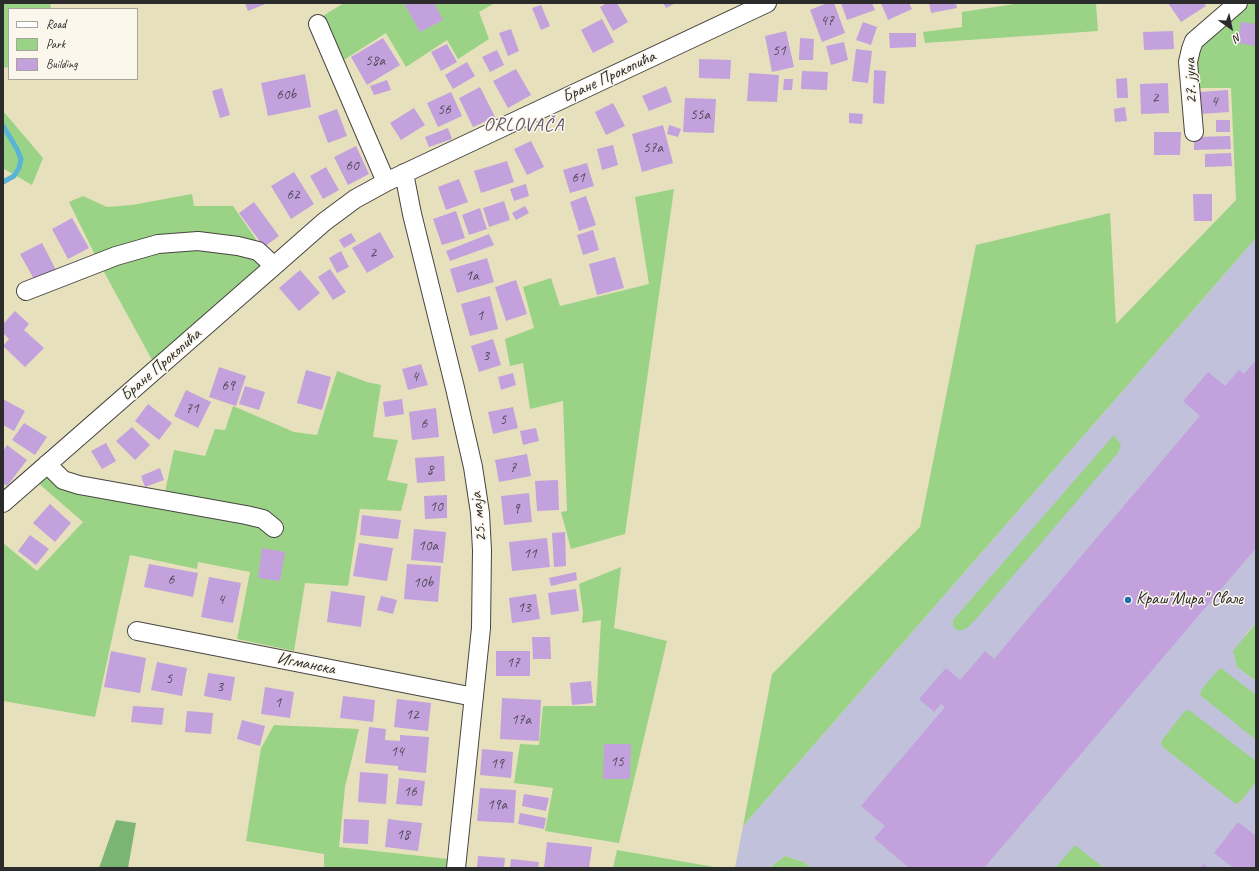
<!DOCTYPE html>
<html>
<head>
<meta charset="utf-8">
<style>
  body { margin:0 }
  #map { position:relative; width:1259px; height:871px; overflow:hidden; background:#e7e0bd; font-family:Caveat,sans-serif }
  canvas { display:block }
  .frame { position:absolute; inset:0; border:4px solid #2b2b2b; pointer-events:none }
  .legend { position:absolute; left:8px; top:8px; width:130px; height:72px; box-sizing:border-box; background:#fbf7ec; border:1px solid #a8a59f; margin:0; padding:5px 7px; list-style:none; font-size:12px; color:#2b2b2b }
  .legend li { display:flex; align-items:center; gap:8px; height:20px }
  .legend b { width:20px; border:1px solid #a8a59f }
  .north { position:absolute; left:1211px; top:8px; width:40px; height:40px; -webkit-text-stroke:3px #fbf7ec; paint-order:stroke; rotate:147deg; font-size:11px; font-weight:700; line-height:16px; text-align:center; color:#2b2b2b }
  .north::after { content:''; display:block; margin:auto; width:14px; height:18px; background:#2b2b2b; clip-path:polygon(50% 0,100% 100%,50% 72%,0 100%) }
</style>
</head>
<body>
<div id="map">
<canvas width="1259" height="871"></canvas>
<div class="frame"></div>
<ul class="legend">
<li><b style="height:5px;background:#fff"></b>Road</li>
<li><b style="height:11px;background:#9ad386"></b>Park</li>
<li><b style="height:11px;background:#c2a1dd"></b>Building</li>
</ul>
<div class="north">N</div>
</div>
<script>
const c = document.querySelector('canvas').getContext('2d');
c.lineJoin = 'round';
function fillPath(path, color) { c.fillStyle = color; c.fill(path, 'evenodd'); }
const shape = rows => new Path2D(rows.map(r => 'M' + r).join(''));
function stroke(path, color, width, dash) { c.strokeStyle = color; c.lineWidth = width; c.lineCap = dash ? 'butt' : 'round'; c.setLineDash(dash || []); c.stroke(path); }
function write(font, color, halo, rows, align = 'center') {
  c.font = font + ' Caveat,sans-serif'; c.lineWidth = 3; c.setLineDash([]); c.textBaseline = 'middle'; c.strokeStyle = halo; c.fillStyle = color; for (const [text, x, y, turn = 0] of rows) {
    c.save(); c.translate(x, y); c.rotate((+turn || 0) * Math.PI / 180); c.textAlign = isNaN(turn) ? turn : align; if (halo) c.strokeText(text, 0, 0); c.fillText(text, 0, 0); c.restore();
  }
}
const industrial = shape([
  [1256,238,1256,623,1246,634,1237,667,1256,681,1256,868,811,868,804,862,785,856,769,868,735,868,743,826]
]);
const green = shape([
  [3,3,50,3,51,9,9,9,9,67,3,68],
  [344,3,495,3,479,12,489,39,458,59,447,40,406,67,386,33,333,67,318,19],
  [1021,3,1096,3,1098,31,925,43,923,32,962,27,962,12],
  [1251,3,1256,3,1256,238,743,826,772,674,920,527,976,245,1110,213,1116,324,1236,200,1231,88,1196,88,1198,48,1232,14],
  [3,111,43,158,32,185,4,169,3,169],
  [674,189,625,534,571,549,561,512,567,511,563,401,530,409,523,363,510,366,505,339,534,328,523,287,551,278,560,306,649,284,635,197],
  [192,194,194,206,233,206,269,258,152,360,98,261,69,202,83,196,107,207,132,205],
  [337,371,367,382,381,385,373,437,398,440,387,480,408,484,401,511,360,509,348,586,305,583,294,651,237,639,250,572,198,562,197,569,130,555,95,717,3,701,3,543,37,571,83,522,37,482,55,467,64,474,165,492,174,450,205,456,215,429,225,430,233,406,294,432,317,435],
  [1114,435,1121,445,1118,453,976,619,967,628,960,631,956,629,953,626,953,620],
  [621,567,614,628,667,641,619,843,545,831,553,788,514,783,520,744,539,745,543,706,596,706,601,620,582,623,583,612,579,584],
  [1256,623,1256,681,1237,667,1233,651],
  [1221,668,1256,695,1256,740,1200,695,1201,690,1217,671],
  [1189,710,1256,761,1256,782,1241,801,1236,804,1164,748,1161,744,1162,740,1184,712],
  [274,725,359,729,345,787,339,847,448,859,447,868,324,868,324,854,246,841,261,748],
  [1075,845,1104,868,1055,868],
  [617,850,720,868,613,868],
  [785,856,804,862,811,868,769,868]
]);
const forest = shape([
  [116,820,136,823,128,868,99,868]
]);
const stream = shape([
  [3,126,17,149,21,159,19,168,14,176,3,182]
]);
const building = shape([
  [245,3,268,3,248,11],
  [404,3,434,3,443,20,420,32],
  [607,3,617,3,628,22,613,31,600,7],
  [663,3,676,3,666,8],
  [827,3,834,3,845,33,822,42,810,10],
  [841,3,872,3,875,10,847,20],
  [881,3,909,3,912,9,888,20],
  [929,3,956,3,957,8,931,13],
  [1168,3,1204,3,1206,6,1181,22],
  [541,5,550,26,541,30,532,8],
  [602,19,614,42,593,53,581,30],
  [863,22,877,27,871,45,856,40],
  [1241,22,1256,24,1256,46,1238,43],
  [511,29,519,51,508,56,499,33],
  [786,31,794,67,772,72,765,36],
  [1173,31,1174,49,1144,50,1143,32],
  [889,33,916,33,916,47,890,48],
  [383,38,400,65,367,85,351,57],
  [800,38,814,39,813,60,799,60],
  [844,42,848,60,831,65,826,46],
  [447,44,457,62,441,71,431,52],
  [856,49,872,51,868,83,852,81],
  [497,50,504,65,490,72,482,57],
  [699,59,731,60,730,79,699,78],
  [467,62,475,76,453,89,445,75],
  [516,69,531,95,508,108,493,81],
  [874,70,886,71,884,104,873,103],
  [802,71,828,72,827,90,801,89],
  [749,73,779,75,777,102,747,101],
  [305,74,311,107,268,116,261,83],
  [1127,78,1128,98,1117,98,1116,79],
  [784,79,793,79,792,90,783,90],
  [387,80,391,90,374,95,370,86],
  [1168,83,1169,113,1141,114,1140,84],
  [666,86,672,102,649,111,642,96],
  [480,87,495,117,473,127,459,98],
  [222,88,230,115,220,118,212,91],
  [1228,90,1229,112,1200,114,1199,92],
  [451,92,462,116,438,127,427,103],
  [685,98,716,99,714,133,683,132],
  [613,103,625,126,606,135,595,112],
  [1125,107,1127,121,1115,122,1114,109],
  [414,108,425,125,401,140,390,123],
  [337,109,347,136,328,143,318,116],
  [849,113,863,114,862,124,849,123],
  [1216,120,1230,120,1230,132,1216,132],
  [663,125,673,163,642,172,632,134],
  [669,125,681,129,678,137,667,134],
  [448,128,452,139,429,147,425,137],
  [1154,132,1181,132,1180,155,1154,155],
  [1230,136,1231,149,1194,150,1194,137],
  [531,141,544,167,527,175,514,149],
  [613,145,618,165,602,170,597,149],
  [356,146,369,174,348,185,334,157],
  [1231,153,1232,166,1205,167,1205,154],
  [507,161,514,182,481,193,474,171],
  [587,163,594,186,570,193,563,170],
  [326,167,339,190,323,199,310,176],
  [294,172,314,204,291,219,271,186],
  [459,179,468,202,446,210,438,187],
  [526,184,529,196,514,201,510,189],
  [1193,194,1212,194,1212,221,1194,221],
  [586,196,596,225,579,231,570,202],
  [504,201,510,220,489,227,483,208],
  [254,202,279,236,264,247,239,213],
  [525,206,529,213,516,220,512,213],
  [480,208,487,229,469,235,462,215],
  [456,211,465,238,442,245,433,219],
  [72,218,89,248,68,259,52,229],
  [593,230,599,250,583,255,577,235],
  [380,232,394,257,367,273,352,248],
  [351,233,356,241,344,248,339,240],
  [489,234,494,245,450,261,446,251],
  [42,243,56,270,35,281,20,254],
  [341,251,349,267,337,273,329,258],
  [615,257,624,288,597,295,589,264],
  [487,258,494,282,457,293,450,269],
  [330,269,346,292,333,300,318,277],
  [300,270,320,293,299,311,279,288],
  [516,280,527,314,506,321,495,287],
  [490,296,498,329,470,336,461,304],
  [15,311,29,324,24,330,44,348,25,367,3,346,9,339,3,333,3,324],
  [493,339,501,365,479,372,471,346],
  [1256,360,1256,548,984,868,909,868,874,838,885,826,861,806,945,707,941,704,934,712,919,699,946,668,960,680,985,651,994,659,1200,416,1183,401,1208,372,1225,386,1239,370,1244,374],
  [421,364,428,385,408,390,402,369],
  [219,367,246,376,236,406,209,397],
  [306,370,331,377,322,410,297,403],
  [513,373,516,385,501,390,498,377],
  [245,386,265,392,259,410,239,404],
  [186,390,211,402,198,428,174,416],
  [3,399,25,411,14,431,3,425],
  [402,399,404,414,385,417,383,402],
  [148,404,172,423,159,440,135,421],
  [513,407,518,428,493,434,488,412],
  [436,408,439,437,412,440,409,412],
  [24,423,47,437,35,455,12,440],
  [132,427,150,445,135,460,116,441],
  [536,428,539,441,523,445,520,431],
  [106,443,116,461,102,469,91,451],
  [7,445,27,460,7,486,3,483,3,451],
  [527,454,531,476,499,482,495,460],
  [444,456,445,481,417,483,415,458],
  [160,468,164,480,145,487,141,476],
  [558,480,559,510,537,511,535,481],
  [529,493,532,522,504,525,501,496],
  [447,495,447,518,425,519,424,496],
  [50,504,71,523,55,542,33,523],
  [362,515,401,520,398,539,360,535],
  [414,529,446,532,443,563,411,560],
  [565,532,566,566,554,567,552,533],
  [30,535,49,549,36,565,18,551],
  [547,538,550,567,512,571,509,542],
  [359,543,393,548,387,581,353,576],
  [262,548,285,552,280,581,258,578],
  [149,564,198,573,193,597,144,587],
  [407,564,441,566,438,602,404,599],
  [576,572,577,580,551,586,549,578],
  [209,577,241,583,233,623,201,617],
  [576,589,579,611,551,615,548,593],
  [331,591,365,596,361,627,327,622],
  [536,594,540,619,512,623,509,598],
  [381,596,397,600,393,614,377,610],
  [532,637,550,637,551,659,533,659],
  [111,651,146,658,140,693,104,687],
  [496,651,530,651,530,676,496,676],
  [157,662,187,668,182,696,151,690],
  [208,673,235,677,231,701,204,696],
  [591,681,593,703,572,705,570,683],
  [265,687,294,692,290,718,261,714],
  [343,696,375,700,373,722,340,718],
  [502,698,541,700,539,741,500,739],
  [397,699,431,703,428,731,394,727],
  [133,706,164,708,162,725,131,722],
  [187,711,213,713,211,734,185,732],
  [242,720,265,726,260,746,237,739],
  [369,727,386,729,385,740,400,741,400,735,429,737,426,773,398,770,398,766,365,763],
  [604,744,631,744,630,779,603,779],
  [482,749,513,752,511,778,480,775],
  [360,772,388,774,386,804,358,802],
  [399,778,425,781,422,806,396,804],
  [480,788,516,790,514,823,477,821],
  [524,794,549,798,546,811,522,806],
  [520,813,546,818,544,829,518,824],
  [344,819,369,820,368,844,343,843],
  [388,819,422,823,418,851,385,847],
  [1238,822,1256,836,1256,868,1234,868,1214,853],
  [547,842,592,847,589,868,544,868],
  [478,856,505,858,504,868,477,868],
  [511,859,539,862,538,868,510,868],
  [1203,864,1209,868,1200,868]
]);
const minor = shape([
  [318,24,386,182],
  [1194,132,1188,62,1191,49,1194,41,1238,3],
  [404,173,412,214,455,388,473,467,480,513,482,550,481,628,456,868],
  [26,291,116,256,158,244,198,241,238,246,258,251,274,266],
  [47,464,63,480,79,485,246,515,263,519,274,528],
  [3,503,274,266,324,222,355,199,386,182,767,3],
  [137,631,474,697]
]);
const markers = [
  [1128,600,4,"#1f6fb2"]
];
const numberNames = [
  ["47",827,21],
  ["51",779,51],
  ["58a",375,61],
  ["60b",286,95],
  ["2",1155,98],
  ["4",1214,102],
  ["56",444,110],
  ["55a",700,115],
  ["57a",653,148],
  ["60",352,166],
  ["61",578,178],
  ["62",293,195],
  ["2",373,253],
  ["1a",472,276],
  ["1",480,316],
  ["3",486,356],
  ["4",415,377],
  ["69",228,386],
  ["71",192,409],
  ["5",503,420],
  ["6",424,424],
  ["7",513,468],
  ["8",430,470],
  ["10",436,507],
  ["9",516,509],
  ["10a",428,546],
  ["11",530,554],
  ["6",171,580],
  ["10b",423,583],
  ["4",221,600],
  ["13",524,608],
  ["17",513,663],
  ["5",169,679],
  ["3",220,687],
  ["1",278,703],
  ["12",412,715],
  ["17a",521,720],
  ["14",397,752],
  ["15",617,762],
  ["19",497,764],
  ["16",410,792],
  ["19a",497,805],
  ["18",403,835]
];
const streetNames = [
  ["Бране Прокопића",609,77,-25],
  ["27. јуна",1191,81,-92],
  ["Бране Прокопића",161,365,-41],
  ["25. маја",479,517,-96],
  ["Игманска",306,664,11]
];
const poiNames = [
  ["Краш\"Мира\" Свале",1136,600]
];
const quarterNames = [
  ["ORLOVAČA",524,125]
];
fillPath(industrial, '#c2c1dc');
fillPath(green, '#9ad386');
fillPath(forest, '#7bb573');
stroke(stream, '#5ab4d7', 5);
fillPath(building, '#c2a1dd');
stroke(minor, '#474641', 20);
stroke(minor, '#fff', 18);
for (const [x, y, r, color] of markers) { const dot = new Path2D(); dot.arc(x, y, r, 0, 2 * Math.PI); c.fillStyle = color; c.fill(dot); stroke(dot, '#fbf7ec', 1.5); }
write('15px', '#514858', null, numberNames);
write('17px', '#2b2b2b', '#fbf7ec', streetNames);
write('17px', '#2b2b2b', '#fbf7ec', poiNames, 'left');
c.letterSpacing = '1px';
write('19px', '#605469', '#fbf7ec', quarterNames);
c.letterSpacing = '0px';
</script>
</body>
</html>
